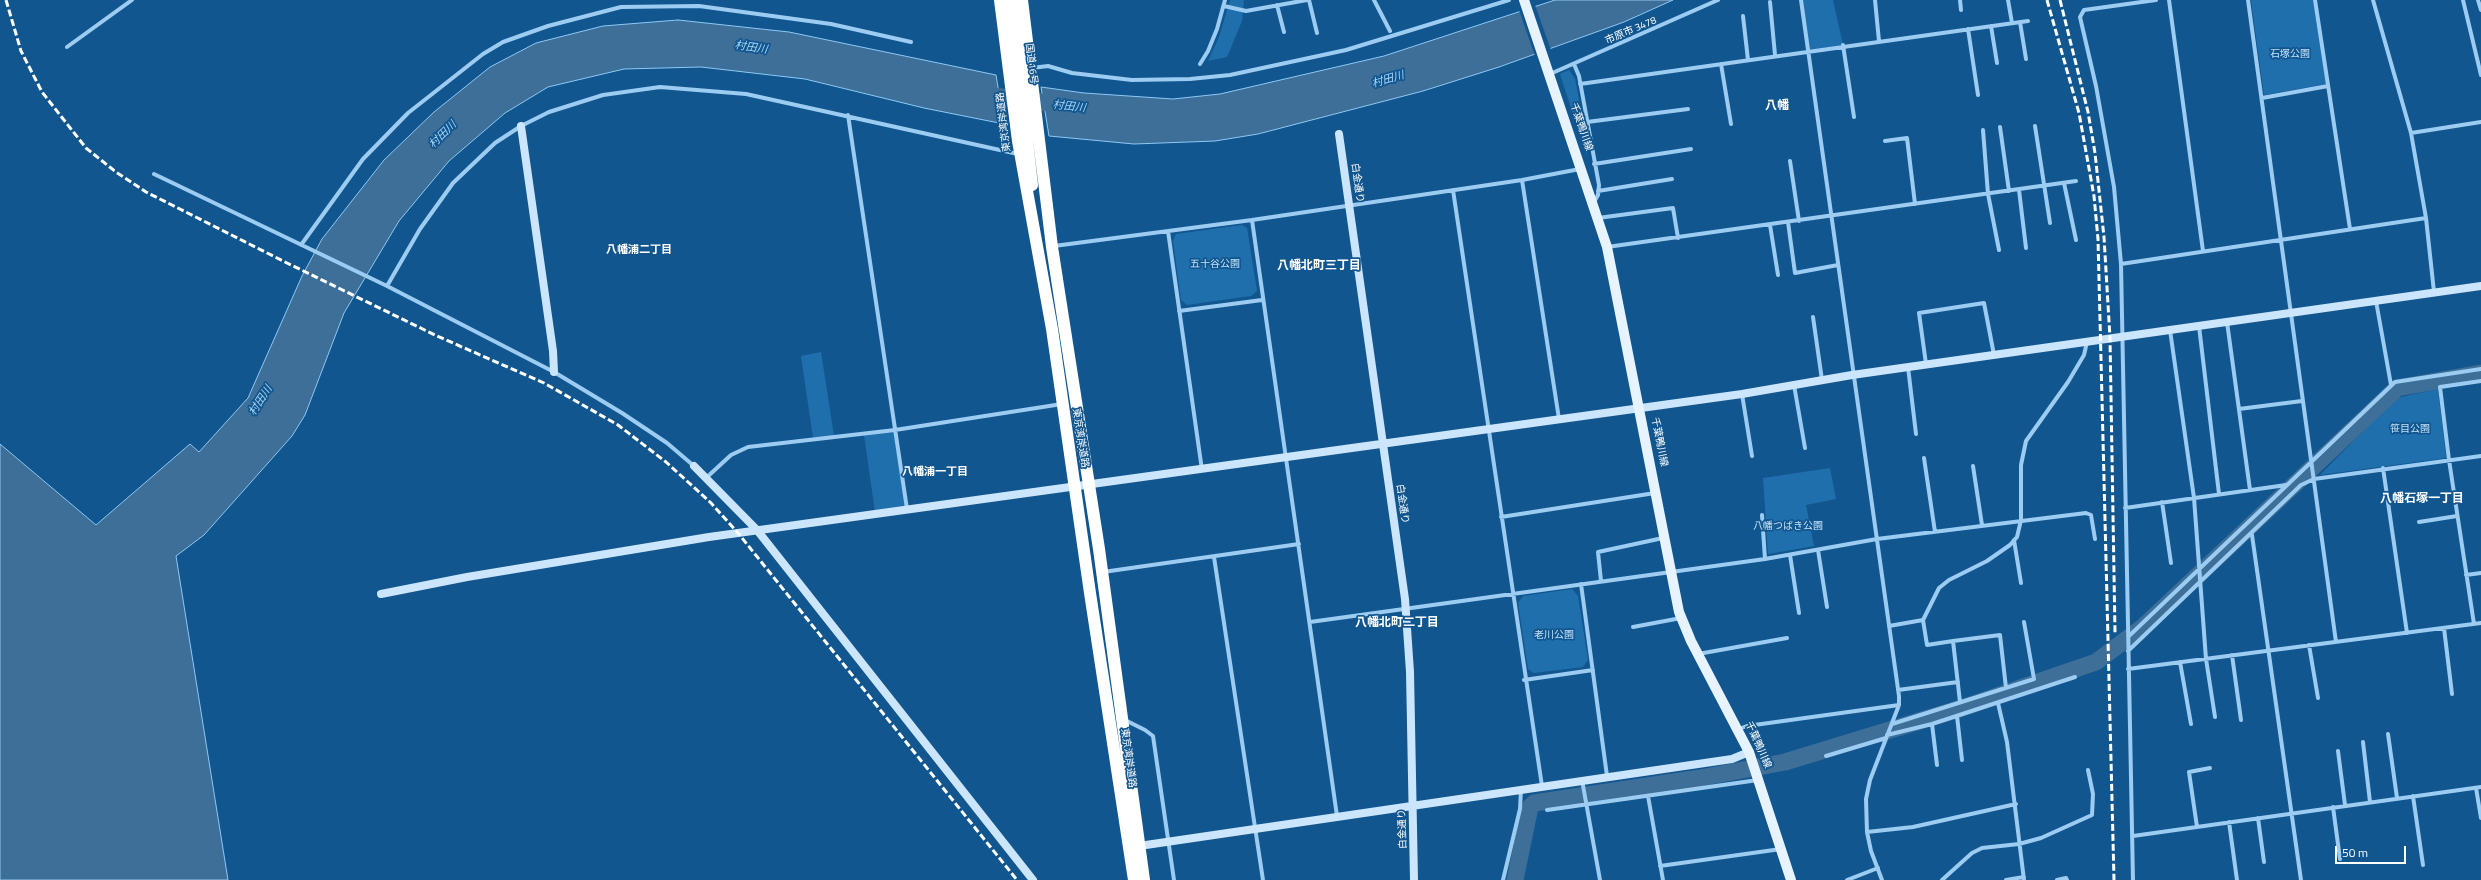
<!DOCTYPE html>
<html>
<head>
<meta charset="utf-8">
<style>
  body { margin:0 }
  #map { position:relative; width:2481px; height:880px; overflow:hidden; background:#12568f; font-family:"Titillium Web",sans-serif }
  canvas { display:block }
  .scale { position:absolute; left:2335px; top:846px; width:71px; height:18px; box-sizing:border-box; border:2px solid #fff; border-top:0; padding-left:5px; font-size:12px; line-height:14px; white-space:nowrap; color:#fff; -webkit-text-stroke:3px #12568f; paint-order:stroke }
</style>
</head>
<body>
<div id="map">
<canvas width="2481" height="880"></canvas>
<div class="scale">50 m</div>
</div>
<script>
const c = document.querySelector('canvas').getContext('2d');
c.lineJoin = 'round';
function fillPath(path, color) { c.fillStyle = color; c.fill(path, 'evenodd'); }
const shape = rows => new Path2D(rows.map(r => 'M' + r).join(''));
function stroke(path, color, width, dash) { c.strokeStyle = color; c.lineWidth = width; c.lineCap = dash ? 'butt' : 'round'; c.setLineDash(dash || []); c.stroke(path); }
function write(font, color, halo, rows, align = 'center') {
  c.font = font + ' "Titillium Web","Noto Sans JP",sans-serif'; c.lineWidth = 3.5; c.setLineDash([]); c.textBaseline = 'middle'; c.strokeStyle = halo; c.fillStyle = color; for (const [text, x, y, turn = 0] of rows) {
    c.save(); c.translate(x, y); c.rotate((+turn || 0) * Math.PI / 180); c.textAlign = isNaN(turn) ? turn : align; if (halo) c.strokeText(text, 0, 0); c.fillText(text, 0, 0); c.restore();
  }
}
const green = shape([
  [1230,0,1244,0,1242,21,1227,57,1208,61,1219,37],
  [1801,0,1833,0,1843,45,1808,50],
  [2251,0,2313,0,2326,84,2264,95],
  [1569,70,1575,79,1578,94,1587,157,1560,74],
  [1242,225,1247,228,1257,291,1251,296,1187,305,1181,300,1173,241,1176,234],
  [821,352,834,436,813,438,801,356],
  [2438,389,2446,458,2320,475,2396,398],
  [894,432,905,508,875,512,864,435],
  [1830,468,1836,499,1806,505,1814,546,1768,554,1763,478],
  [1572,589,1578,596,1588,660,1583,667,1534,673,1528,669,1518,603,1523,596]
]);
const water = shape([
  [1555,0,1673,0,1624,22,1499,67,1423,91,1258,134,1215,141,1134,144,1049,136,1041,87,1084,93,1173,99,1220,94,1384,56,1555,0],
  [678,20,789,32,996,75,1004,124,924,108,805,79,701,67,624,69,548,87,505,113,449,161,399,221,344,313,305,415,292,436,204,535,176,556,228,880,0,880,0,444,96,525,190,444,199,452,248,398,302,276,322,239,384,160,434,112,490,67,536,43,603,26,678,20]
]);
const pier = shape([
  [1535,5,1551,50,1535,56,1519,10]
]);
const river = shape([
  [977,94,1065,105],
  [1515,880,1530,807,1534,803,1700,778,1785,762,1962,708,2096,662,2144,626,2397,388,2481,373]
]);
const street = shape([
  [1309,0,1317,33],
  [1374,0,1390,31],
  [1801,0,1899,696,1899,705,1870,780,1866,799,1867,832,1871,851,1882,880],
  [1875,0,1879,41],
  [1960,0,1961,10],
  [2008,0,2012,23],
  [2169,0,2203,251],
  [2248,0,2336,642],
  [2315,0,2350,229],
  [2373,0,2411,133,2426,218,2434,292],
  [2463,0,2481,75],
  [2478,0,2481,10],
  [1770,2,1775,55],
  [1277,5,1284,32],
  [1224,6,1246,11,1307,0],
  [1743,16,1748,60],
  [2020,22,2026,59],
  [1991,26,1997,63],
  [1968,29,1978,95],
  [1843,45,1854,117],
  [67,47,132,0],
  [1200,64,1208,51,1217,29,1225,0],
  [1574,64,1579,76,1599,185,1598,195,1594,202],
  [1721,64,1731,124],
  [1032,68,1048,66,1072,73,1132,80,1190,79,1230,75,1346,50,1509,0],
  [1550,74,1718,0],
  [1580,84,2028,21],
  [2262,98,2328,86],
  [848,115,907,509],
  [1587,122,1688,109],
  [2035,126,2050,223],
  [2000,127,2009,191],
  [1983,130,1988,194,1999,250],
  [2411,133,2481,122],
  [1885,141,1907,138,1915,204],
  [1790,161,1799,221],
  [1594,164,1691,149],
  [154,174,387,286,554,372,622,413,667,443,694,466],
  [1522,180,1559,419],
  [2064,183,2076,240],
  [1453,190,1542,786],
  [2019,190,2026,248],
  [1598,191,1672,179],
  [1598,218,1673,208,1678,238],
  [1252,220,1337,816],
  [1788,222,1795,273,1838,265],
  [1770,225,1778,275],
  [1168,231,1202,470],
  [301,245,363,159,408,113,483,54,503,42,548,26,621,7,699,6,831,24,911,42],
  [1054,246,1252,220,1522,180,1580,169],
  [1607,247,2076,181],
  [2121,264,2426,218],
  [387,286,420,229,453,183,495,143,521,126,549,112,603,95,660,87,746,94,1018,154],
  [2376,301,2391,385],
  [1179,311,1262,300],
  [1813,317,1822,380],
  [2227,322,2250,490],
  [2199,326,2219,494],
  [2170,330,2194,498,2206,659,2215,717],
  [1926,364,1919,313,1984,303,1994,355],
  [1908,367,1916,434],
  [1794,385,1805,448],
  [1742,394,1752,456],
  [2239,409,2302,401],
  [1924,458,1935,532],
  [1973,466,1982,525],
  [2383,468,2407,633],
  [706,478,731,455,748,447,895,430,1062,404],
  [2162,502,2171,563],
  [2125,508,2286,485],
  [1762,515,1765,559],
  [1501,517,1655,493],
  [2419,522,2457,516],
  [2252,535,2301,880],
  [2014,540,2021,583],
  [1818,550,1827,607],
  [1790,555,1799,613],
  [1214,557,1263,880],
  [1103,572,1299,544],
  [2466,575,2481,573],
  [1601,581,1598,552,1663,538],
  [1581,584,1607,776],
  [1310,622,1765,559,1877,539,2086,513,2091,515,2095,539],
  [2474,624,2449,460,2440,387,2481,381],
  [1889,626,1923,620],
  [1633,627,1681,618],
  [2444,628,2452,694],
  [2129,636,2395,382,2481,369],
  [1953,641,2000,635,2006,688],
  [2309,645,2318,698],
  [2128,651,2301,485,2314,479,2481,456],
  [1698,654,1787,638],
  [2232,655,2241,720],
  [2180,662,2191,724],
  [2128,669,2481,623],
  [1524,680,1593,670],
  [1898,690,1958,682],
  [1960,702,1953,641,1927,645,1923,620,1939,588,1949,580,1987,561,2010,545,2017,537,2021,520,2021,465,2026,441,2068,382,2084,355,2087,342],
  [1998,703,2007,742,2024,880],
  [1957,716,1962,760],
  [1125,720,1145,730,1153,736,1174,880],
  [1892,724,2034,679,2024,622],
  [1932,724,1937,765],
  [1739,729,1747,726,1899,705],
  [2388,734,2397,798],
  [1887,735,1932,724,2075,677],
  [2363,742,2370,802],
  [2338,751,2345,805],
  [1826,756,1886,738],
  [1582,780,1600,880],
  [2476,788,2481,818],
  [1648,796,1663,880],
  [2413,796,2423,865],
  [2333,807,2340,859],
  [1547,810,1758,780],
  [2258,818,2264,862],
  [2229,822,2237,880],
  [2197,827,2189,772,2210,768],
  [1867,832,1913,827,2016,804],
  [2133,836,2481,787],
  [1660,866,1781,849],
  [1503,880,1520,809,1521,790],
  [1847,880,1878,868],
  [1942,880,1972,853,1982,848,2019,844,2041,838,2092,815,2093,794,2088,770],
  [2006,880,2024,877],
  [2057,880,2066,878,2067,880],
  [2133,880,2121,264,2114,187,2096,86,2080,17,2084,10,2156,0]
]);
const secondary = shape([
  [521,126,553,351,554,372],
  [1339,134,1405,599,1410,672,1414,880],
  [694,466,757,530,1033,880],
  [381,594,467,577,709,537,1742,394,1852,375,2481,286],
  [1139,846,1732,759,1749,752]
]);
const primary = shape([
  [1524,0,1607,247,1679,612,1691,641,1749,752,1791,880]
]);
const highway = shape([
  [1000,0,1018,141,1052,329,1090,593,1134,880],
  [1011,0,1032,185],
  [1022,0,1052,247,1099,549,1144,880]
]);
const rail = shape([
  [6,0,21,51,42,92,86,148,116,172,146,192,285,262,437,336,544,383,618,425,666,462,711,503,738,533,1017,880],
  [2047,0,2079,113,2094,196,2098,239,2114,880],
  [2060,0,2088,112,2095,153,2104,237,2110,338,2115,633]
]);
const streetNames = [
  ["市原市 3478",1631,31,-23],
  ["国道16号",1031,64,83],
  ["東京湾岸道路",1004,122,-97],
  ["千葉鴨川線",1581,127,71],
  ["白金通り",1357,183,82],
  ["東京湾岸道路",1080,438,81],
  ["千葉鴨川線",1659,442,79],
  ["白金通り",1402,504,82],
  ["千葉鴨川線",1758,745,66],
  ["東京湾岸道路",1128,758,82],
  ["白金通り",1403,829,-92]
];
const parkNames = [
  ["石塚公園",2290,55],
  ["五十谷公園",1215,265],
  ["笹目公園",2410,430],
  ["八幡つばき公園",1788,527],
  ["老川公園",1554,636]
];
const waterNames = [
  ["村田川",751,48,8],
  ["村田川",1388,80,-16],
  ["村田川",1069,107,7],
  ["村田川",443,135,-44],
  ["村田川",261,401,-57]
];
const neighbourhoodNames = [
  ["八幡浦二丁目",639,250],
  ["八幡浦一丁目",935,472]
];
const quarterNames = [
  ["八幡",1777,106],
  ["八幡北町三丁目",1319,266],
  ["八幡石塚一丁目",2422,499],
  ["八幡北町二丁目",1397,623]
];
fillPath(green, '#206fad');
fillPath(water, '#3d6f98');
stroke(water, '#8ec9f5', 1);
fillPath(pier, '#12568f');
stroke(river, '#3d6f98', 17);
stroke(street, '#9cccf2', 4);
stroke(secondary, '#cbe6fc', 8);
stroke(primary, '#e7f3ff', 10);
stroke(highway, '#fff', 12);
stroke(rail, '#fff', 3, [7, 3]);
write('10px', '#fff', '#12568f', streetNames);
write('10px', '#c3e4fd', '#12568f', parkNames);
write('italic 11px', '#a8d6f9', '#12568f', waterNames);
write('bold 11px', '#fff', '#12568f', neighbourhoodNames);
write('bold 12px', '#fff', '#12568f', quarterNames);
</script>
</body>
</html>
